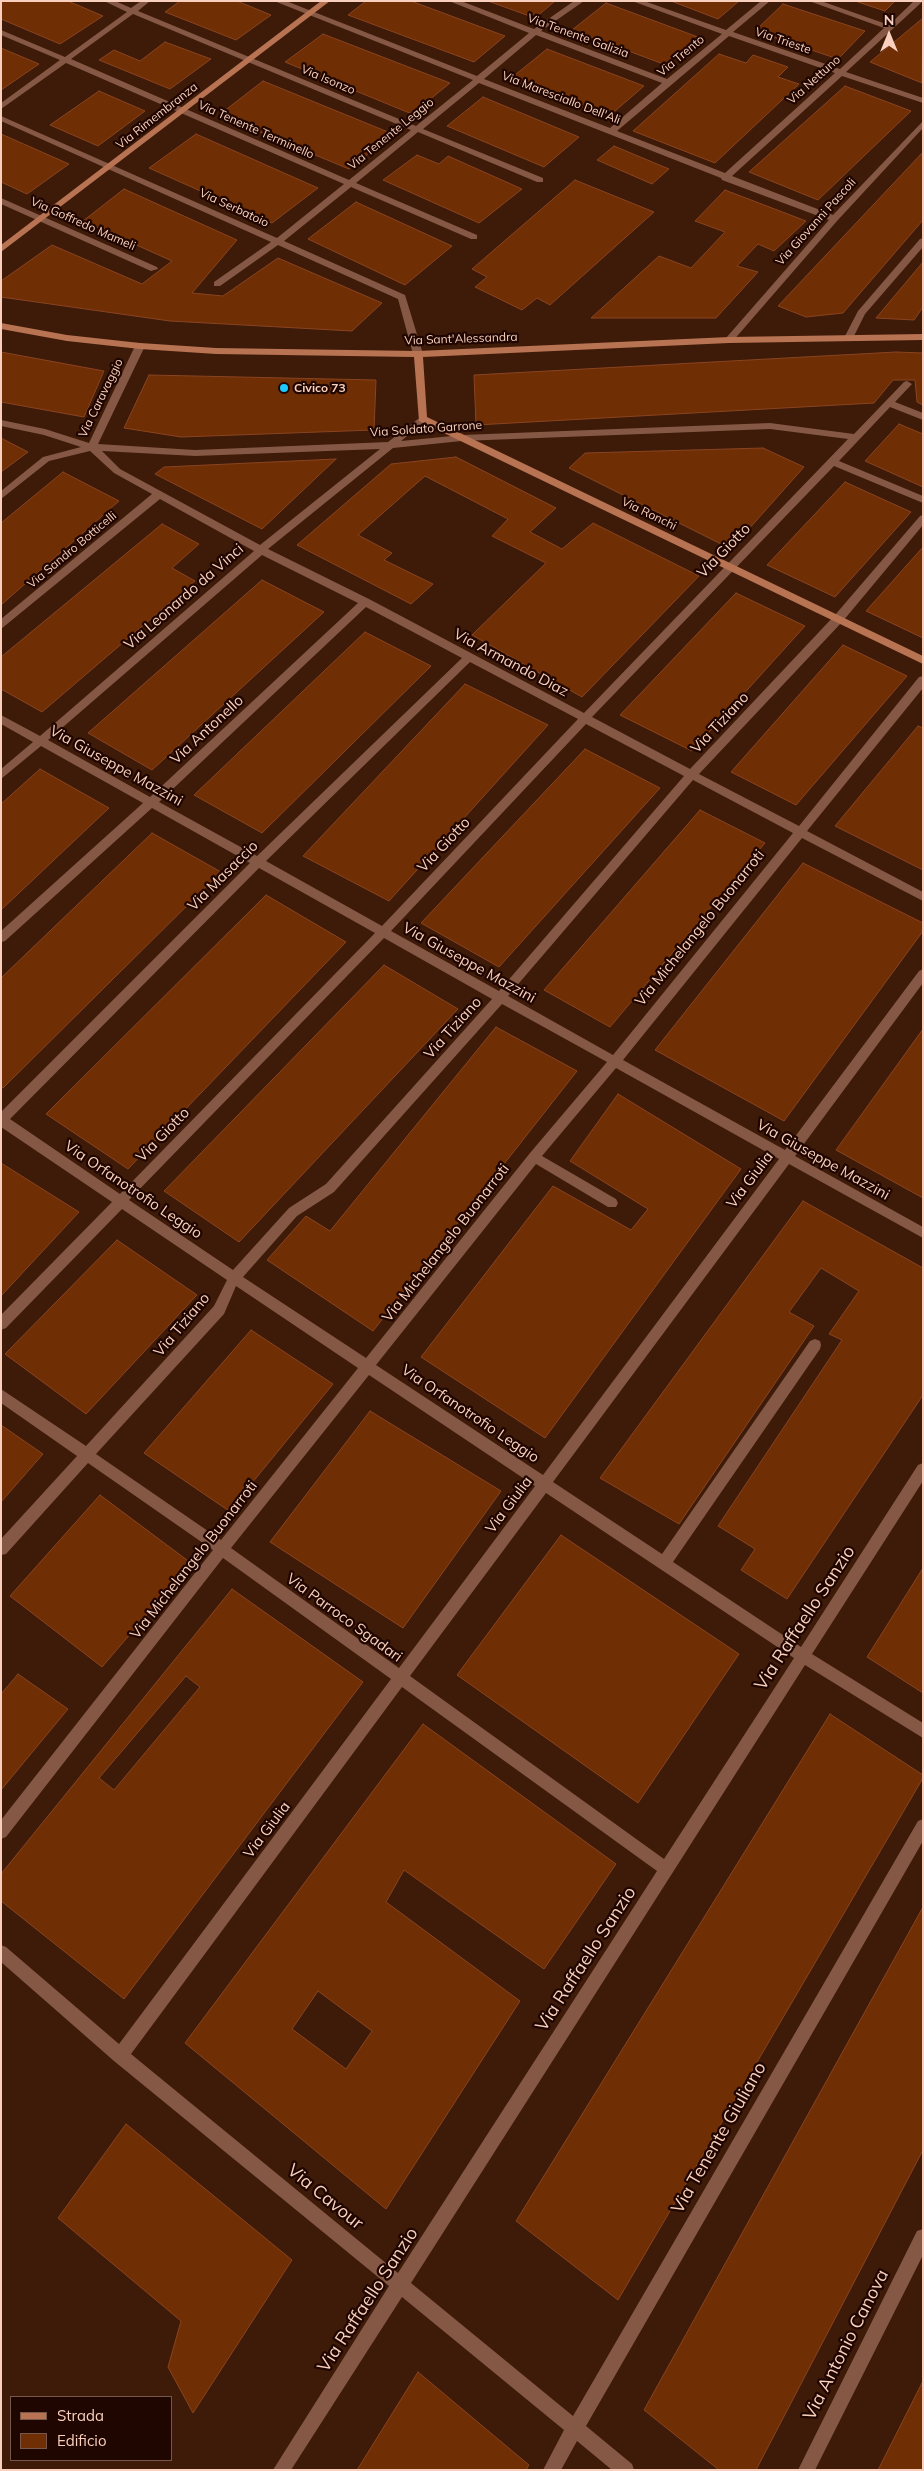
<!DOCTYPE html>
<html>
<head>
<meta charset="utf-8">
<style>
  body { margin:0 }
  #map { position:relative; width:924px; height:2471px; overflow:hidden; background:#3e1a08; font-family:Mulish,sans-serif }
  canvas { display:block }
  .frame { position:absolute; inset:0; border:2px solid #f9d0bd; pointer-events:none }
  .legend { position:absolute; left:10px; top:2396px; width:162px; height:65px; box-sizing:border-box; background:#200600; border:1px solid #77574c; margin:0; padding:6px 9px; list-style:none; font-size:15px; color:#f9d0bd }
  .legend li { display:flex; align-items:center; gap:10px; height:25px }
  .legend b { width:25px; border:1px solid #77574c }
  .north { position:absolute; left:864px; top:10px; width:50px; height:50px; -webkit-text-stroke:4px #200600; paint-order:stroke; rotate:0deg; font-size:14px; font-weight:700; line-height:20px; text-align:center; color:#f9d0bd }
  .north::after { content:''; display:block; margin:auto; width:18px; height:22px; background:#f9d0bd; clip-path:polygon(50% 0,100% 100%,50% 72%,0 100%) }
</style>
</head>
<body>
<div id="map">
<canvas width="924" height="2471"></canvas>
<div class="frame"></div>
<ul class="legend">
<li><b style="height:6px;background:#b87353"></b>Strada</li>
<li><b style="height:14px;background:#702e05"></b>Edificio</li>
</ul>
<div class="north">N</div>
</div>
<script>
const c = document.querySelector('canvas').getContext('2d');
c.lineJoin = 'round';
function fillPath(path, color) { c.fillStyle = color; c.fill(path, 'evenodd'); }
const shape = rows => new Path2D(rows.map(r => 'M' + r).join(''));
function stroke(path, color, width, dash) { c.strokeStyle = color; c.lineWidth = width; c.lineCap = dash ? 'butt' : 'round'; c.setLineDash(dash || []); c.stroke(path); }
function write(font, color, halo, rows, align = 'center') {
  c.font = font + ' Mulish,sans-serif'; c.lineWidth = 4.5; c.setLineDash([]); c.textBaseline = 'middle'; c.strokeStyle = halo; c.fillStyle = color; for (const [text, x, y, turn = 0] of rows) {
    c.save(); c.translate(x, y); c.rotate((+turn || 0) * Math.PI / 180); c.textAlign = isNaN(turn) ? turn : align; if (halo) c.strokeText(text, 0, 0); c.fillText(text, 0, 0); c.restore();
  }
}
const building = shape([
  [1,1,68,1,103,16,60,44,1,19,1,1],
  [180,1,237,1,271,15,236,40,165,12,180,1],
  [366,1,411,1,505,36,474,62,348,15,366,1],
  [488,1,555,1,535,18,488,1],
  [671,1,739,1,718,19,671,1],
  [855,1,895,1,885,11,855,1],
  [606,3,698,37,666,65,572,30,606,3],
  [783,4,865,31,838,59,755,31,783,4],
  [923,18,922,83,870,62,923,18],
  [323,34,450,83,412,114,285,62,323,34],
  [165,42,211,59,170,89,99,60,114,50,140,61,165,42],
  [1,48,39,64,1,90,1,48],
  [547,49,644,86,607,118,510,79,547,49],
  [719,54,746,63,753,55,788,67,778,77,799,84,715,163,633,131,719,54],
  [263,81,393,134,349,169,219,115,263,81],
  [845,86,911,111,818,200,749,172,845,86],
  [99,91,145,111,98,146,50,125,99,91],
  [483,97,579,137,544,167,447,126,483,97],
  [1,134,69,164,27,194,1,182,1,134],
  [196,134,318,188,272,223,149,168,196,134],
  [614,146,669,169,652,184,597,160,614,146],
  [923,152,923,220,843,313,806,317,778,306,923,152],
  [417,155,439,164,448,156,522,189,479,223,383,180,417,155],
  [575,180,654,212,550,305,537,298,522,310,475,287,487,277,472,269,575,180],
  [124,189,237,240,192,293,223,296,278,258,382,303,352,331,170,321,1,297,1,281,52,245,142,284,172,261,83,221,124,189],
  [725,190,806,221,774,251,758,244,737,266,758,272,716,318,591,318,659,256,691,268,725,232,695,221,725,190],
  [356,202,452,246,405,285,308,239,356,202],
  [923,262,923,307,914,320,876,318,923,262],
  [1,352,104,371,84,417,1,402,1,352],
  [896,352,923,353,923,405,917,402,915,380,893,380,874,403,476,425,474,375,896,352],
  [149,375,376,380,374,430,181,437,124,428,149,375],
  [899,424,923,434,923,487,865,461,899,424],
  [1,438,28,452,1,472,1,438],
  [763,448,804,467,731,549,569,468,585,453,763,448],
  [456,457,556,508,530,532,562,549,593,523,699,576,582,697,472,635,546,563,492,536,508,519,425,476,358,535,392,553,384,560,433,584,411,604,297,545,391,464,456,457],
  [336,459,262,529,155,474,164,467,336,459],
  [63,472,119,501,1,605,1,523,63,472],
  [845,482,911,512,835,597,767,565,845,482],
  [162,524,199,544,172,568,195,581,42,712,1,689,1,657,162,524],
  [923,547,923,638,866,611,923,547],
  [262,580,324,612,152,770,88,733,262,580],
  [736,593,805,626,692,751,620,715,736,593],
  [365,632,431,666,262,833,194,795,365,632],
  [843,645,907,676,796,805,731,772,843,645],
  [465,684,548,725,389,901,303,856,465,684],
  [918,726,923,728,923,870,835,826,918,726],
  [585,749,660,788,499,967,421,923,585,749],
  [40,769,109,808,1,910,1,804,40,769],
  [700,810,765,843,610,1027,544,990,700,810],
  [152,833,221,872,3,1088,1,1087,1,978,152,833],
  [803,863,923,923,923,931,784,1121,655,1050,803,863],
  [266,895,346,942,128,1169,46,1114,266,895],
  [384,965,458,1009,239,1242,164,1191,384,965],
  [496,1027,577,1071,373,1331,267,1260,306,1216,330,1231,496,1027],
  [923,1029,923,1198,836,1150,923,1029],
  [618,1094,741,1169,545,1438,421,1357,553,1186,631,1230,648,1209,570,1161,618,1094],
  [1,1163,79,1212,1,1296,1,1163],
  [803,1201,923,1268,923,1395,787,1599,741,1570,755,1549,718,1526,842,1340,829,1334,859,1291,821,1268,789,1312,814,1326,679,1524,600,1478,803,1201],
  [117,1240,197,1295,86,1414,5,1354,117,1240],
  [251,1330,333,1384,229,1511,144,1453,251,1330],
  [370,1411,501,1491,403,1628,270,1542,370,1411],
  [1,1425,43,1454,1,1502,1,1425],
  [100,1495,191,1563,102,1667,10,1596,100,1495],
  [561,1535,739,1654,638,1803,457,1675,561,1535],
  [923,1568,923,1693,867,1657,923,1568],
  [232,1589,363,1682,124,1999,1,1901,1,1874,232,1589],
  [186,1676,200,1687,114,1790,99,1778,186,1676],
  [18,1674,68,1709,1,1790,1,1694,18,1674],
  [830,1714,923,1775,923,1778,618,2300,516,2221,830,1714],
  [423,1724,616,1864,544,1969,404,1870,386,1902,520,2001,386,2209,185,2043,423,1724],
  [318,1991,372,2031,346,2069,292,2029,318,1991],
  [923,1907,923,2150,756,2470,719,2470,644,2410,923,1907],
  [126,2124,292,2260,193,2413,168,2367,181,2321,58,2218,126,2124],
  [418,2372,529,2465,526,2470,357,2470,418,2372],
  [923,2381,923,2470,878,2470,923,2381]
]);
const street = shape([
  [104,1,115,1,131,8,141,1,150,1,138,11,416,126,473,80,274,1,286,1,477,76,529,33,449,1,461,1,534,29,574,1,584,1,541,31,667,79,722,34,632,1,644,1,726,30,761,1,770,1,733,32,840,69,884,28,809,1,821,1,889,25,914,1,923,1,846,72,923,98,923,103,842,76,732,176,833,215,923,121,923,128,837,221,732,342,729,343,726,342,726,338,829,220,722,180,721,178,479,83,423,129,543,178,543,182,537,182,418,132,356,183,477,235,477,239,471,239,351,187,284,241,405,295,423,354,418,357,413,354,398,299,278,245,220,286,214,286,214,282,271,242,1,121,1,116,277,238,344,184,66,63,1,109,1,103,60,60,1,35,1,30,65,57,127,12,104,1],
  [133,14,411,130,349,180,71,59,133,14],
  [536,35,662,83,610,128,484,79,536,35],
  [729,36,835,73,725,173,617,131,729,36],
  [1,198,157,267,158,269,151,271,1,204,1,198],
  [923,238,923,247,865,314,852,340,846,340,844,338,858,311,920,239,923,238],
  [140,343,145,346,98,444,195,450,388,442,422,416,427,419,425,421,401,441,462,435,770,423,854,434,904,382,907,381,912,384,895,402,923,413,923,420,890,407,839,461,923,496,923,503,834,466,592,717,690,769,835,615,920,516,923,515,923,525,843,621,699,774,799,826,919,677,923,676,923,688,807,831,923,892,923,901,802,838,623,1060,785,1150,919,971,923,969,923,983,795,1156,923,1227,923,1238,789,1164,553,1482,662,1554,810,1341,815,1339,820,1341,821,1345,820,1349,673,1562,801,1647,918,1465,923,1463,923,1481,812,1654,923,1723,923,1738,805,1665,411,2283,573,2416,918,1821,923,1819,923,1841,586,2426,632,2464,634,2470,612,2470,577,2441,561,2470,543,2470,564,2430,402,2297,291,2470,273,2470,389,2286,114,2061,1,1962,1,1945,6,1947,119,2044,391,1679,223,1558,6,1837,1,1839,1,1820,213,1550,88,1463,6,1554,1,1555,1,1539,77,1456,1,1403,1,1389,86,1446,214,1306,227,1280,122,1209,6,1328,1,1330,1,1315,112,1202,1,1127,1,1112,250,863,152,808,5,941,1,942,1,931,143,803,41,746,1,779,1,769,33,742,1,724,1,715,40,736,254,551,160,499,1,629,1,619,152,494,114,473,90,451,49,461,1,499,1,491,43,457,81,447,44,435,1,426,1,420,45,429,89,443,135,346,140,343],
  [770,429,848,439,584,713,369,599,268,549,393,448,462,441,770,429],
  [380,449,260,545,120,469,102,451,195,456,380,449],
  [262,555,358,603,150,797,48,740,262,555],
  [366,607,462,658,257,856,159,802,366,607],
  [470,662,578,719,382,926,266,861,470,662],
  [586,724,684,776,499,991,391,931,586,724],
  [693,780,793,833,613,1055,508,996,693,780],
  [259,868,375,933,120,1194,10,1119,259,868],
  [384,938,492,999,326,1184,289,1208,233,1270,129,1200,384,938],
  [502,1004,607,1062,530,1153,366,1358,243,1277,297,1216,334,1192,502,1004],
  [616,1068,779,1159,543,1475,376,1365,536,1164,608,1207,616,1207,618,1203,616,1199,542,1156,616,1068],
  [236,1286,358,1368,221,1540,96,1454,224,1314,236,1286],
  [369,1375,535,1486,399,1668,231,1548,369,1375],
  [546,1493,794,1658,664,1859,410,1676,546,1493],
  [402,1687,657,1871,398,2273,131,2054,402,1687],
  [923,2229,923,2255,815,2470,798,2470,917,2231,923,2229]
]);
const secondary = shape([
  [321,1,330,1,1,252,1,245,321,1],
  [1,323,67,335,140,343,216,348,418,351,729,337,923,334,923,340,729,343,423,357,427,417,923,656,923,664,419,421,414,357,216,354,140,349,67,341,1,329,1,323]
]);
const markers = [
  [284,388,5,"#1ec9fd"]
];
const farStreetnames = [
  ["Via Tenente Galizia",578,36,20],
  ["Via Trieste",783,41,19],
  ["Via Trento",681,56,-40],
  ["Via Isonzo",328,80,23],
  ["Via Nettuno",814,80,-42],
  ["Via Maresciallo Dell'Ali",561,98,21],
  ["Via Rimembranza",157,116,-38],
  ["Via Tenente Terminello",256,130,24],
  ["Via Tenente Leggio",391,134,-39],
  ["Via Serbatoio",234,208,25],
  ["Via Giovanni Pascoli",816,222,-48],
  ["Via Goffredo Mameli",83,224,24],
  ["Via Sant'Alessandra",461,339,-2],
  ["Via Caravaggio",101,398,-64],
  ["Via Soldato Garrone",426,429,-4],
  ["Via Ronchi",649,514,26],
  ["Via Sandro Botticelli",72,550,-40]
];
const farPoinames = [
  ["Civico 73",294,388]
];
const streetNames = [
  ["Via Giotto",724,551,-46],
  ["Via Leonardo da Vinci",184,597,-41],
  ["Via Armando Diaz",511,663,28],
  ["Via Tiziano",720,723,-47],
  ["Via Antonello",207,730,-43],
  ["Via Giuseppe Mazzini",116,766,29],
  ["Via Giotto",444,845,-47],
  ["Via Masaccio",223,876,-45],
  ["Via Michelangelo Buonarroti",700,928,-51],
  ["Via Giuseppe Mazzini",469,963,29],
  ["Via Tiziano",453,1028,-48],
  ["Via Giotto",163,1135,-46],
  ["Via Giuseppe Mazzini",823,1160,29],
  ["Via Giulia",750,1180,-53],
  ["Via Orfanotrofio Leggio",133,1190,34],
  ["Via Michelangelo Buonarroti",446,1243,-52],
  ["Via Tiziano",182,1325,-50],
  ["Via Orfanotrofio Leggio",470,1414,34],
  ["Via Giulia",509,1505,-53],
  ["Via Michelangelo Buonarroti",194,1560,-52],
  ["Via Parroco Sgadari",344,1618,36],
  ["Via Giulia",267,1830,-53]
];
const nearStreetnames = [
  ["Via Raffaello Sanzio",805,1618,-57],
  ["Via Raffaello Sanzio",586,1959,-57],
  ["Via Tenente Giuliano",719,2138,-60],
  ["Via Cavour",325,2197,39],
  ["Via Raffaello Sanzio",368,2300,-57],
  ["Via Antonio Canova",846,2345,-63]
];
fillPath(building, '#702e05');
stroke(building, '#894421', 1);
fillPath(street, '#845844');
fillPath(secondary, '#b87353');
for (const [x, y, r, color] of markers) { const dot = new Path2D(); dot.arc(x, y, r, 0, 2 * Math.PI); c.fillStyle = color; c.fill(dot); stroke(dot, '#200600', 2); }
write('12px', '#f9d0bd', '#200600', farStreetnames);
write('bold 12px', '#f9d0bd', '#200600', farPoinames, 'left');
write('15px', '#f9d0bd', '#200600', streetNames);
write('18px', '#f9d0bd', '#200600', nearStreetnames);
</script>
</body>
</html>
